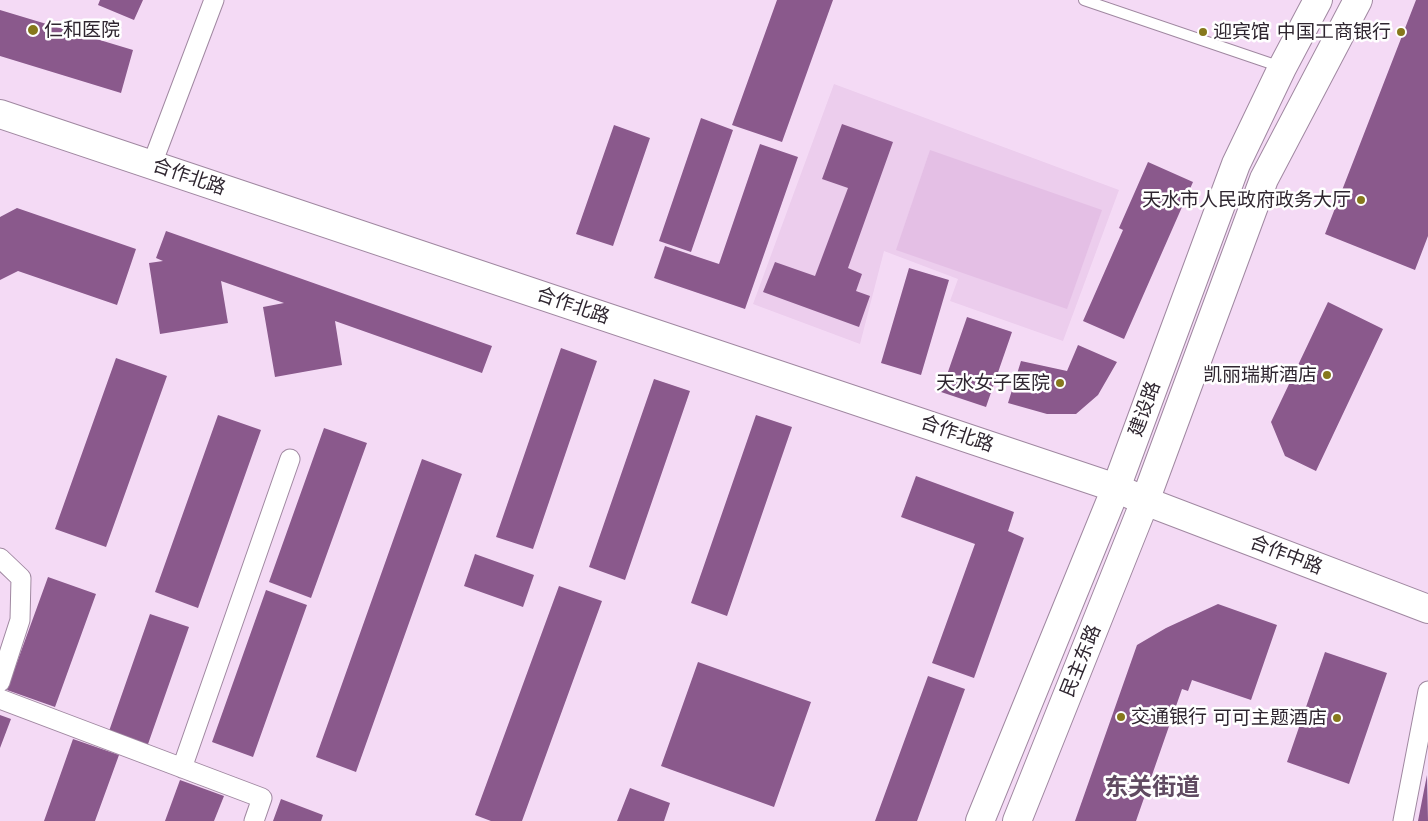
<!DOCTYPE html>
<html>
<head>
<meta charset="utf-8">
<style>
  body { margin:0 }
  canvas { display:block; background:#f4daf5 }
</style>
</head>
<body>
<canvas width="1428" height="821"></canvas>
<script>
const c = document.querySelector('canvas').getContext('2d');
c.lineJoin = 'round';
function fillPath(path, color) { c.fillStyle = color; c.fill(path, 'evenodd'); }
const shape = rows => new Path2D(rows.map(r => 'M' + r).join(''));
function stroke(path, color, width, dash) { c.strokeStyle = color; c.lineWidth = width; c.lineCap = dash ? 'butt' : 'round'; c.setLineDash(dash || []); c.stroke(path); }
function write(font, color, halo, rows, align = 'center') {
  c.font = font + ' "Alegreya Sans","Noto Sans SC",sans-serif'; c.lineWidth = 5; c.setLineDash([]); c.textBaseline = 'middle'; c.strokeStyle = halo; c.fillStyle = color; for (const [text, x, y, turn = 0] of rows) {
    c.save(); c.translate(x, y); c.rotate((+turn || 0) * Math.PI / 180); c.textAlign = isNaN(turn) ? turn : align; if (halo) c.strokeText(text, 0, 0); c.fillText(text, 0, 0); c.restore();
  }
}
const built = shape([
  [834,84,1119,190,1063,341,950,301,958,279,884,251,860,344,753,304]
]);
const green = shape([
  [930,150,1102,210,1067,309,896,250]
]);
const building = shape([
  [100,0,143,0,134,20,98,5],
  [777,0,833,0,782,142,732,125],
  [1416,0,1428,0,1428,236,1415,270,1325,234],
  [0,10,133,50,121,93,0,56],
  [701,118,733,130,691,252,659,241],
  [842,124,893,142,848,268,862,274,856,291,870,296,859,327,763,292,775,262,815,276,848,188,822,179],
  [614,125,650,138,613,246,576,234],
  [760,144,798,157,745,309,654,278,665,246,719,264],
  [1148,162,1193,182,1124,339,1083,321,1123,230,1119,228],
  [17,208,136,249,117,305,18,271,0,280,0,217],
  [166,231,492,346,482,373,335,321,342,365,275,377,263,307,284,303,221,281,228,323,160,334,149,263,163,261,156,258],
  [909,268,949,280,921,375,881,363],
  [1328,302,1383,329,1316,471,1285,456,1271,422],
  [967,317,1012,332,986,407,941,392],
  [1078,345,1117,362,1098,395,1076,414,1047,414,1008,403,1021,361,1067,371],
  [561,348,597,361,533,549,496,537],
  [116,358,167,376,106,547,55,529],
  [654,379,690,391,625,580,589,567],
  [218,415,261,430,198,608,155,592],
  [756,415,792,427,727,616,691,603],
  [324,428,367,443,311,598,269,582],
  [422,459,462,474,356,772,316,757],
  [916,476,1014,512,1008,531,1024,538,974,678,932,663,975,544,901,517],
  [475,554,534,575,523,607,464,586],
  [48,577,96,594,55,707,7,690],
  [559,586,602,601,522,821,491,821,475,815],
  [266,590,307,605,253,757,212,742],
  [1218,604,1277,625,1251,700,1192,680,1188,691,1182,689,1136,821,1075,821,1137,645,1166,628],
  [150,614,189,627,147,747,108,734],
  [1325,652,1387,673,1349,784,1287,762],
  [698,662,811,702,774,807,661,766],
  [928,676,965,689,917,821,875,821],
  [0,715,11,719,0,748],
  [73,739,119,755,95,821,44,821],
  [1427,775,1428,821,1418,821],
  [180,780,224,796,214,821,165,821],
  [630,788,670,803,664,821,617,821],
  [281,799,323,815,321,821,273,821]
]);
const service = shape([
  [1084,0,1281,67]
]);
const minor = shape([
  [152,164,214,0],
  [0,558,21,578,20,620,0,682],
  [0,699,262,798,254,821],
  [182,768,290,459],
  [1403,821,1428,691]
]);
const secondary = shape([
  [0,114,1116,488,1145,501,1428,609]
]);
const primary = shape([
  [980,821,1116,488,1236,164,1282,68,1318,0],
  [1017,821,1145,501,1264,179,1358,0]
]);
const markers = [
  [33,30,6,"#86781c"],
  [1203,32,5,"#86781c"],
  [1401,32,5,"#86781c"],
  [1361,200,5,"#86781c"],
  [1327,375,5,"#86781c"],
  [1060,383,5,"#86781c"],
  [1121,717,5,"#86781c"],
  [1337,718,5,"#86781c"]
];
const poiNames = [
  ["仁和医院",44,30,"left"],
  ["迎宾馆",1213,32,"left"],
  ["中国工商银行",1391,32],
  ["天水市人民政府政务大厅",1351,200],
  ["凯丽瑞斯酒店",1317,375],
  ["天水女子医院",1050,383],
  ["交通银行",1131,717,"left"],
  ["可可主题酒店",1327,718]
];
const streetNames = [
  ["合作北路",189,177,19],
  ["合作北路",573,306,19],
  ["建设路",1145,409,-70],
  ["合作北路",957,434,19],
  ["合作中路",1286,555,21],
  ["民主东路",1081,661,-68]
];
const districtNames = [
  ["东关街道",1152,788]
];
fillPath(built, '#eccded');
fillPath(green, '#e4bfe5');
fillPath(building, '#8a598c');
stroke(service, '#a088a1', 12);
stroke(minor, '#a088a1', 21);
stroke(secondary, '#a088a1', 30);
stroke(primary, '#a088a1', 30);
stroke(service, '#fff', 10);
stroke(minor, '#fff', 19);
stroke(secondary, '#fff', 28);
stroke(primary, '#fff', 28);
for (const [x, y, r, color] of markers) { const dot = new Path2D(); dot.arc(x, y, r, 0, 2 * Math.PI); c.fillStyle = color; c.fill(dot); stroke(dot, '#fff', 2); }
write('19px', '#2f2630', '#fff', poiNames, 'right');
write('19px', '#2f2630', '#fff', streetNames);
write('bold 24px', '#604a61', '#fff', districtNames);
</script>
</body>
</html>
